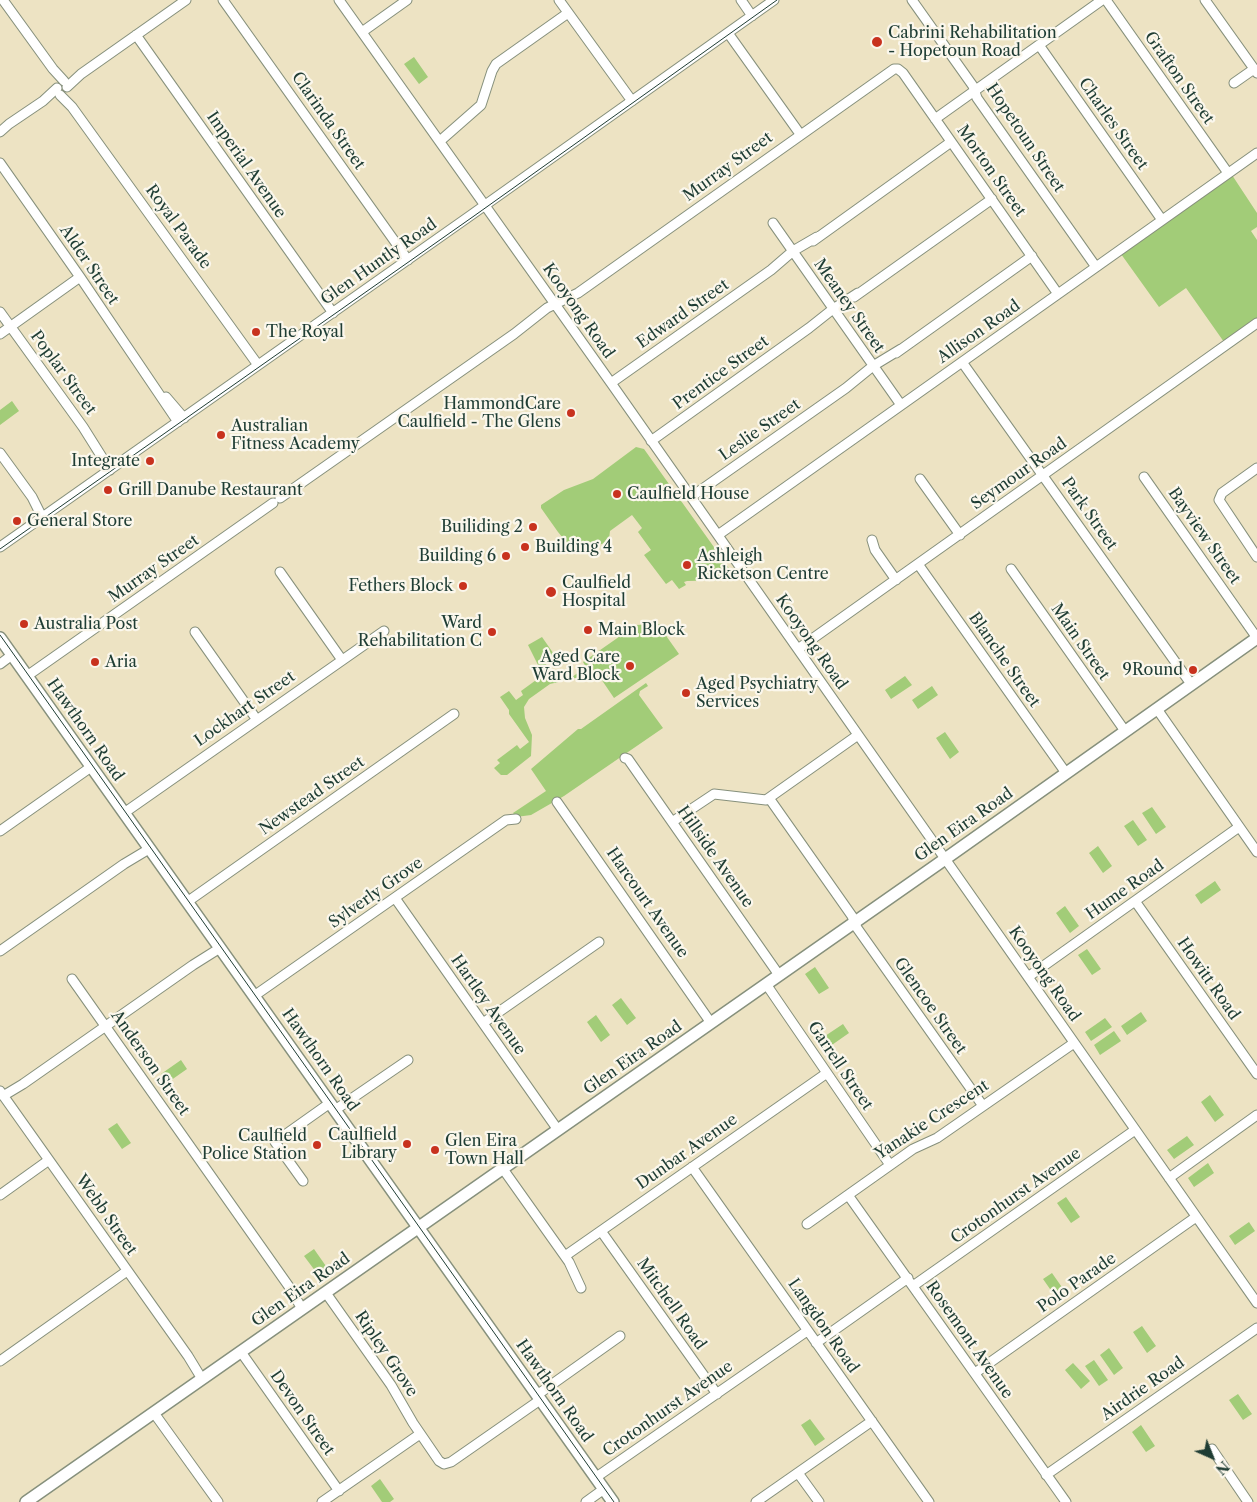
<!DOCTYPE html>
<html>
<head>
<meta charset="utf-8">
<style>
  body { margin:0 }
  #map { position:relative; width:1257px; height:1502px; overflow:hidden; background:#ede3c3; font-family:"Libre Caslon Text",serif }
  canvas { display:block }
  .north { position:absolute; left:1187px; top:1432px; width:50px; height:50px; -webkit-text-stroke:4px #fbf7ec; paint-order:stroke; rotate:136deg; font-size:14px; font-weight:700; line-height:20px; text-align:center; color:#1f3d34 }
  .north::after { content:''; display:block; margin:auto; width:18px; height:22px; background:#1f3d34; clip-path:polygon(50% 0,100% 100%,50% 72%,0 100%) }
</style>
</head>
<body>
<div id="map">
<canvas width="1257" height="1502"></canvas>
<div class="north">N</div>
</div>
<script>
const c = document.querySelector('canvas').getContext('2d');
c.lineJoin = 'round';
function fillPath(path, color) { c.fillStyle = color; c.fill(path, 'evenodd'); }
const shape = rows => new Path2D(rows.map(r => 'M' + r).join(''));
function stroke(path, color, width, dash) { c.strokeStyle = color; c.lineWidth = width; c.lineCap = dash ? 'butt' : 'round'; c.setLineDash(dash || []); c.stroke(path); }
function write(font, color, halo, rows, align = 'center') {
  c.font = font + ' "Libre Caslon Text",serif'; c.lineWidth = 4.5; c.setLineDash([]); c.textBaseline = 'middle'; c.strokeStyle = halo; c.fillStyle = color; for (const [text, x, y, turn = 0] of rows) {
    c.save(); c.translate(x, y); c.rotate((+turn || 0) * Math.PI / 180); c.textAlign = isNaN(turn) ? turn : align; if (halo) c.strokeText(text, 0, 0); c.fillText(text, 0, 0); c.restore();
  }
}
const green = shape([
  [414,57,428,77,419,84,404,64],
  [1232,175,1257,213,1257,227,1251,231,1257,240,1257,318,1224,342,1186,288,1159,307,1121,254],
  [12,401,19,411,0,425,0,410],
  [636,447,644,449,736,578,734,580,687,581,684,582,686,585,679,589,672,580,666,584,644,555,651,550,638,532,642,528,632,515,610,531,609,539,602,544,590,546,581,552,571,548,558,532,541,508,541,505,564,490,593,479],
  [661,624,662,630,679,654,614,698,597,673,550,684,529,699,524,707,525,718,532,735,531,756,507,775,501,775,494,768,500,763,497,760,517,745,520,749,529,742,509,714,509,710,500,697,509,691,516,700,523,695,521,691,543,675,528,645,542,637,558,660,546,664,550,681,572,677,586,667,583,662,636,625],
  [905,676,912,685,891,699,885,690],
  [646,683,648,686,640,691,639,695,663,728,564,796,531,815,516,817,513,813,546,791,531,769,578,729,581,729],
  [932,686,938,695,918,709,912,700],
  [945,732,959,752,950,759,936,738],
  [1152,807,1166,827,1156,834,1142,813],
  [1133,820,1147,840,1138,846,1124,826],
  [1098,846,1112,866,1103,873,1089,853],
  [1215,881,1221,890,1201,904,1195,895],
  [1065,906,1079,926,1070,933,1056,913],
  [1087,949,1101,969,1092,975,1078,955],
  [815,967,829,988,819,994,805,974],
  [621,998,636,1018,627,1025,612,1005],
  [1141,1012,1147,1021,1127,1035,1121,1026],
  [596,1015,610,1035,601,1042,587,1022],
  [1105,1018,1112,1027,1091,1041,1085,1032],
  [843,1024,849,1033,829,1047,822,1038],
  [1114,1031,1121,1041,1100,1055,1094,1045],
  [181,1060,187,1069,167,1083,161,1074],
  [1210,1095,1224,1115,1215,1122,1201,1102],
  [117,1123,131,1143,122,1149,108,1129],
  [1187,1136,1194,1145,1174,1159,1167,1150],
  [1208,1163,1214,1173,1194,1187,1188,1178],
  [1066,1197,1080,1217,1071,1223,1057,1203],
  [1249,1222,1255,1231,1235,1245,1229,1236],
  [314,1249,328,1269,319,1276,304,1256],
  [1052,1273,1066,1293,1057,1299,1043,1279],
  [1142,1326,1156,1346,1147,1353,1133,1332],
  [1109,1348,1123,1368,1114,1375,1100,1355],
  [1094,1360,1108,1380,1099,1386,1085,1366],
  [1073,1363,1090,1381,1081,1389,1065,1370],
  [1238,1394,1252,1414,1243,1420,1229,1400],
  [810,1419,825,1439,815,1446,801,1425],
  [1141,1425,1155,1446,1146,1452,1132,1432],
  [380,1479,394,1499,390,1502,382,1502,371,1486]
]);
const minor = shape([
  [3,0,53,69,64,81],
  [223,0,408,260],
  [339,0,611,383,1257,1303],
  [559,0,632,101],
  [741,0,752,16],
  [912,0,973,86,977,98,1096,267],
  [1106,0,1228,173],
  [1205,0,1257,73],
  [362,32,407,0],
  [728,33,800,134],
  [136,35,333,313],
  [1039,45,1162,220],
  [1234,83,1254,69],
  [67,87,81,74,186,0],
  [60,95,72,107,258,365],
  [935,119,1102,0],
  [0,132,9,124,43,101,57,88],
  [440,141,481,105,492,71,496,64,568,13],
  [0,163,80,277,178,422],
  [773,223,901,405],
  [813,241,951,142],
  [854,297,992,199],
  [0,312,83,427,110,470],
  [0,334,80,277],
  [896,353,1032,256],
  [962,362,1191,684],
  [611,383,771,270,793,251,817,237],
  [166,397,184,418],
  [651,441,809,328,833,309,858,293],
  [0,453,32,497,42,517],
  [1257,468,1222,493,1219,500,1257,557],
  [1144,477,1257,638],
  [920,479,960,535],
  [691,497,846,388,873,366,901,349],
  [280,498,514,334,547,308,578,293,894,69,898,69,903,73,1058,294],
  [718,535,1257,153],
  [872,540,875,550,896,580],
  [0,547,474,213,774,0],
  [918,564,1066,773],
  [1011,569,1125,731],
  [280,572,342,660],
  [195,632,257,720],
  [798,649,1257,323],
  [0,664,12,655],
  [27,676,273,503],
  [1157,709,1257,852],
  [625,758,628,759,779,975],
  [769,798,852,916,857,928,983,1106],
  [557,802,711,1023],
  [124,813,384,631],
  [672,822,714,794,766,800,858,735],
  [0,831,91,767],
  [395,898,558,1130],
  [1135,901,1257,1074],
  [187,902,454,714],
  [0,951,124,864,149,849],
  [1028,977,1239,827],
  [72,979,290,1288,302,1309],
  [766,984,890,1165],
  [254,996,506,820,516,819],
  [483,1023,599,942],
  [0,1091,188,1356,202,1379],
  [3,1096,23,1084,193,965,220,948],
  [335,1110,408,1060],
  [692,1167,929,1502],
  [503,1169,569,1262,581,1288],
  [1169,1178,1257,1115],
  [303,1181,275,1142,330,1103],
  [0,1195,49,1160],
  [848,1195,1066,1502],
  [807,1224,913,1149,937,1138,1074,1043],
  [601,1231,717,1394],
  [565,1256,827,1073],
  [913,1286,1135,1130],
  [326,1293,391,1385,413,1423,439,1461,444,1464,451,1462,540,1400],
  [816,1343,908,1278],
  [241,1352,339,1491],
  [0,1361,127,1271],
  [975,1373,1196,1217],
  [537,1395,620,1336],
  [154,1413,218,1502],
  [1212,1449,1248,1502],
  [798,1473,819,1502],
  [1046,1475,1257,1328],
  [595,1478,807,1331],
  [322,1502,420,1434],
  [586,1502,604,1489],
  [756,1502,872,1421]
]);
const major = shape([
  [0,638,613,1502],
  [26,1502,938,864,1257,638]
]);
const tram = shape([
  [0,549,474,216,777,0],
  [0,635,614,1502]
]);
const markers = [
  [877,42,6,"#c8321e"],
  [256,332,5,"#c8321e"],
  [571,413,5,"#c8321e"],
  [221,435,5,"#c8321e"],
  [150,461,5,"#c8321e"],
  [108,490,5,"#c8321e"],
  [617,494,5,"#c8321e"],
  [17,521,5,"#c8321e"],
  [533,527,5,"#c8321e"],
  [525,547,5,"#c8321e"],
  [506,556,5,"#c8321e"],
  [687,565,5,"#c8321e"],
  [463,586,5,"#c8321e"],
  [551,592,6,"#c8321e"],
  [24,624,5,"#c8321e"],
  [588,630,5,"#c8321e"],
  [492,632,5,"#c8321e"],
  [95,662,5,"#c8321e"],
  [630,666,5,"#c8321e"],
  [1193,670,5,"#c8321e"],
  [686,693,5,"#c8321e"],
  [407,1144,5,"#c8321e"],
  [317,1145,5,"#c8321e"],
  [435,1150,5,"#c8321e"]
];
const poiNames = [
  ["Cabrini Rehabilitation",888,33],
  ["- Hopetoun Road",888,51],
  ["The Royal",266,332],
  ["HammondCare",561,404,"right"],
  ["Caulfield - The Glens",561,422,"right"],
  ["Australian",231,426],
  ["Fitness Academy",231,444],
  ["Integrate",140,461,"right"],
  ["Grill Danube Restaurant",118,490],
  ["Caulfield House",627,494],
  ["General Store",27,521],
  ["Builiding 2",523,527,"right"],
  ["Building 4",535,547],
  ["Building 6",496,556,"right"],
  ["Ashleigh",697,556],
  ["Ricketson Centre",697,574],
  ["Caulfield",562,583],
  ["Hospital",562,601],
  ["Fethers Block",453,586,"right"],
  ["Ward",482,623,"right"],
  ["Rehabilitation C",482,641,"right"],
  ["Australia Post",34,624],
  ["Main Block",598,630],
  ["Aged Care",620,657,"right"],
  ["Ward Block",620,675,"right"],
  ["Aria",105,662],
  ["9Round",1183,670,"right"],
  ["Aged Psychiatry",696,684],
  ["Services",696,702],
  ["Caulfield",397,1135,"right"],
  ["Library",397,1153,"right"],
  ["Caulfield",307,1136,"right"],
  ["Police Station",307,1154,"right"],
  ["Glen Eira",445,1141],
  ["Town Hall",445,1159]
];
const streetNames = [
  ["Grafton Street",1179,78,55],
  ["Clarinda Street",328,121,55],
  ["Charles Street",1113,124,55],
  ["Hopetoun Street",1025,138,56],
  ["Imperial Avenue",246,165,55],
  ["Murray Street",728,167,-36],
  ["Morton Street",991,171,55],
  ["Royal Parade",178,227,54],
  ["Glen Huntly Road",379,262,-35],
  ["Alder Street",89,265,56],
  ["Meaney Street",849,306,55],
  ["Kooyong Road",578,311,55],
  ["Edward Street",683,314,-35],
  ["Allison Road",979,332,-35],
  ["Poplar Street",63,373,54],
  ["Prentice Street",721,373,-36],
  ["Leslie Street",760,430,-35],
  ["Seymour Road",1019,474,-35],
  ["Park Street",1089,514,55],
  ["Bayview Street",1204,536,55],
  ["Murray Street",154,569,-35],
  ["Kooyong Road",811,642,55],
  ["Main Street",1080,642,55],
  ["Blanche Street",1004,660,55],
  ["Lockhart Street",245,709,-35],
  ["Hawthorn Road",85,730,55],
  ["Newstead Street",312,796,-35],
  ["Glen Eira Road",964,825,-35],
  ["Hillside Avenue",715,857,55],
  ["Hume Road",1125,890,-35],
  ["Sylverly Grove",376,893,-35],
  ["Harcourt Avenue",647,903,55],
  ["Kooyong Road",1044,974,55],
  ["Howitt Road",1208,979,55],
  ["Hartley Avenue",488,1005,55],
  ["Glencoe Street",930,1006,55],
  ["Glen Eira Road",633,1058,-35],
  ["Hawthorn Road",320,1060,55],
  ["Anderson Street",150,1063,55],
  ["Garrell Street",840,1066,56],
  ["Yanakie Crescent",932,1120,-33],
  ["Dunbar Avenue",687,1152,-35],
  ["Crotonhurst Avenue",1016,1196,-35],
  ["Webb Street",106,1215,55],
  ["Polo Parade",1077,1283,-35],
  ["Glen Eira Road",301,1290,-35],
  ["Mitchell Road",671,1304,55],
  ["Langdon Road",823,1326,55],
  ["Rosemont Avenue",969,1340,55],
  ["Ripley Grove",386,1354,56],
  ["Airdrie Road",1143,1389,-35],
  ["Hawthorn Road",554,1391,55],
  ["Crotonhurst Avenue",668,1409,-35],
  ["Devon Street",302,1413,55]
];
fillPath(green, '#a2cc78');
stroke(minor, '#86907c', 11);
stroke(major, '#86907c', 14);
stroke(minor, '#fff', 9);
stroke(major, '#fff', 11);
stroke(tram, '#1f3d34', 1);
for (const [x, y, r, color] of markers) { const dot = new Path2D(); dot.arc(x, y, r, 0, 2 * Math.PI); c.fillStyle = color; c.fill(dot); stroke(dot, '#fbf7ec', 2); }
write('16px', '#1f3d34', '#fbf7ec', poiNames, 'left');
write('16px', '#1f3d34', '#fbf7ec', streetNames);
</script>
</body>
</html>
